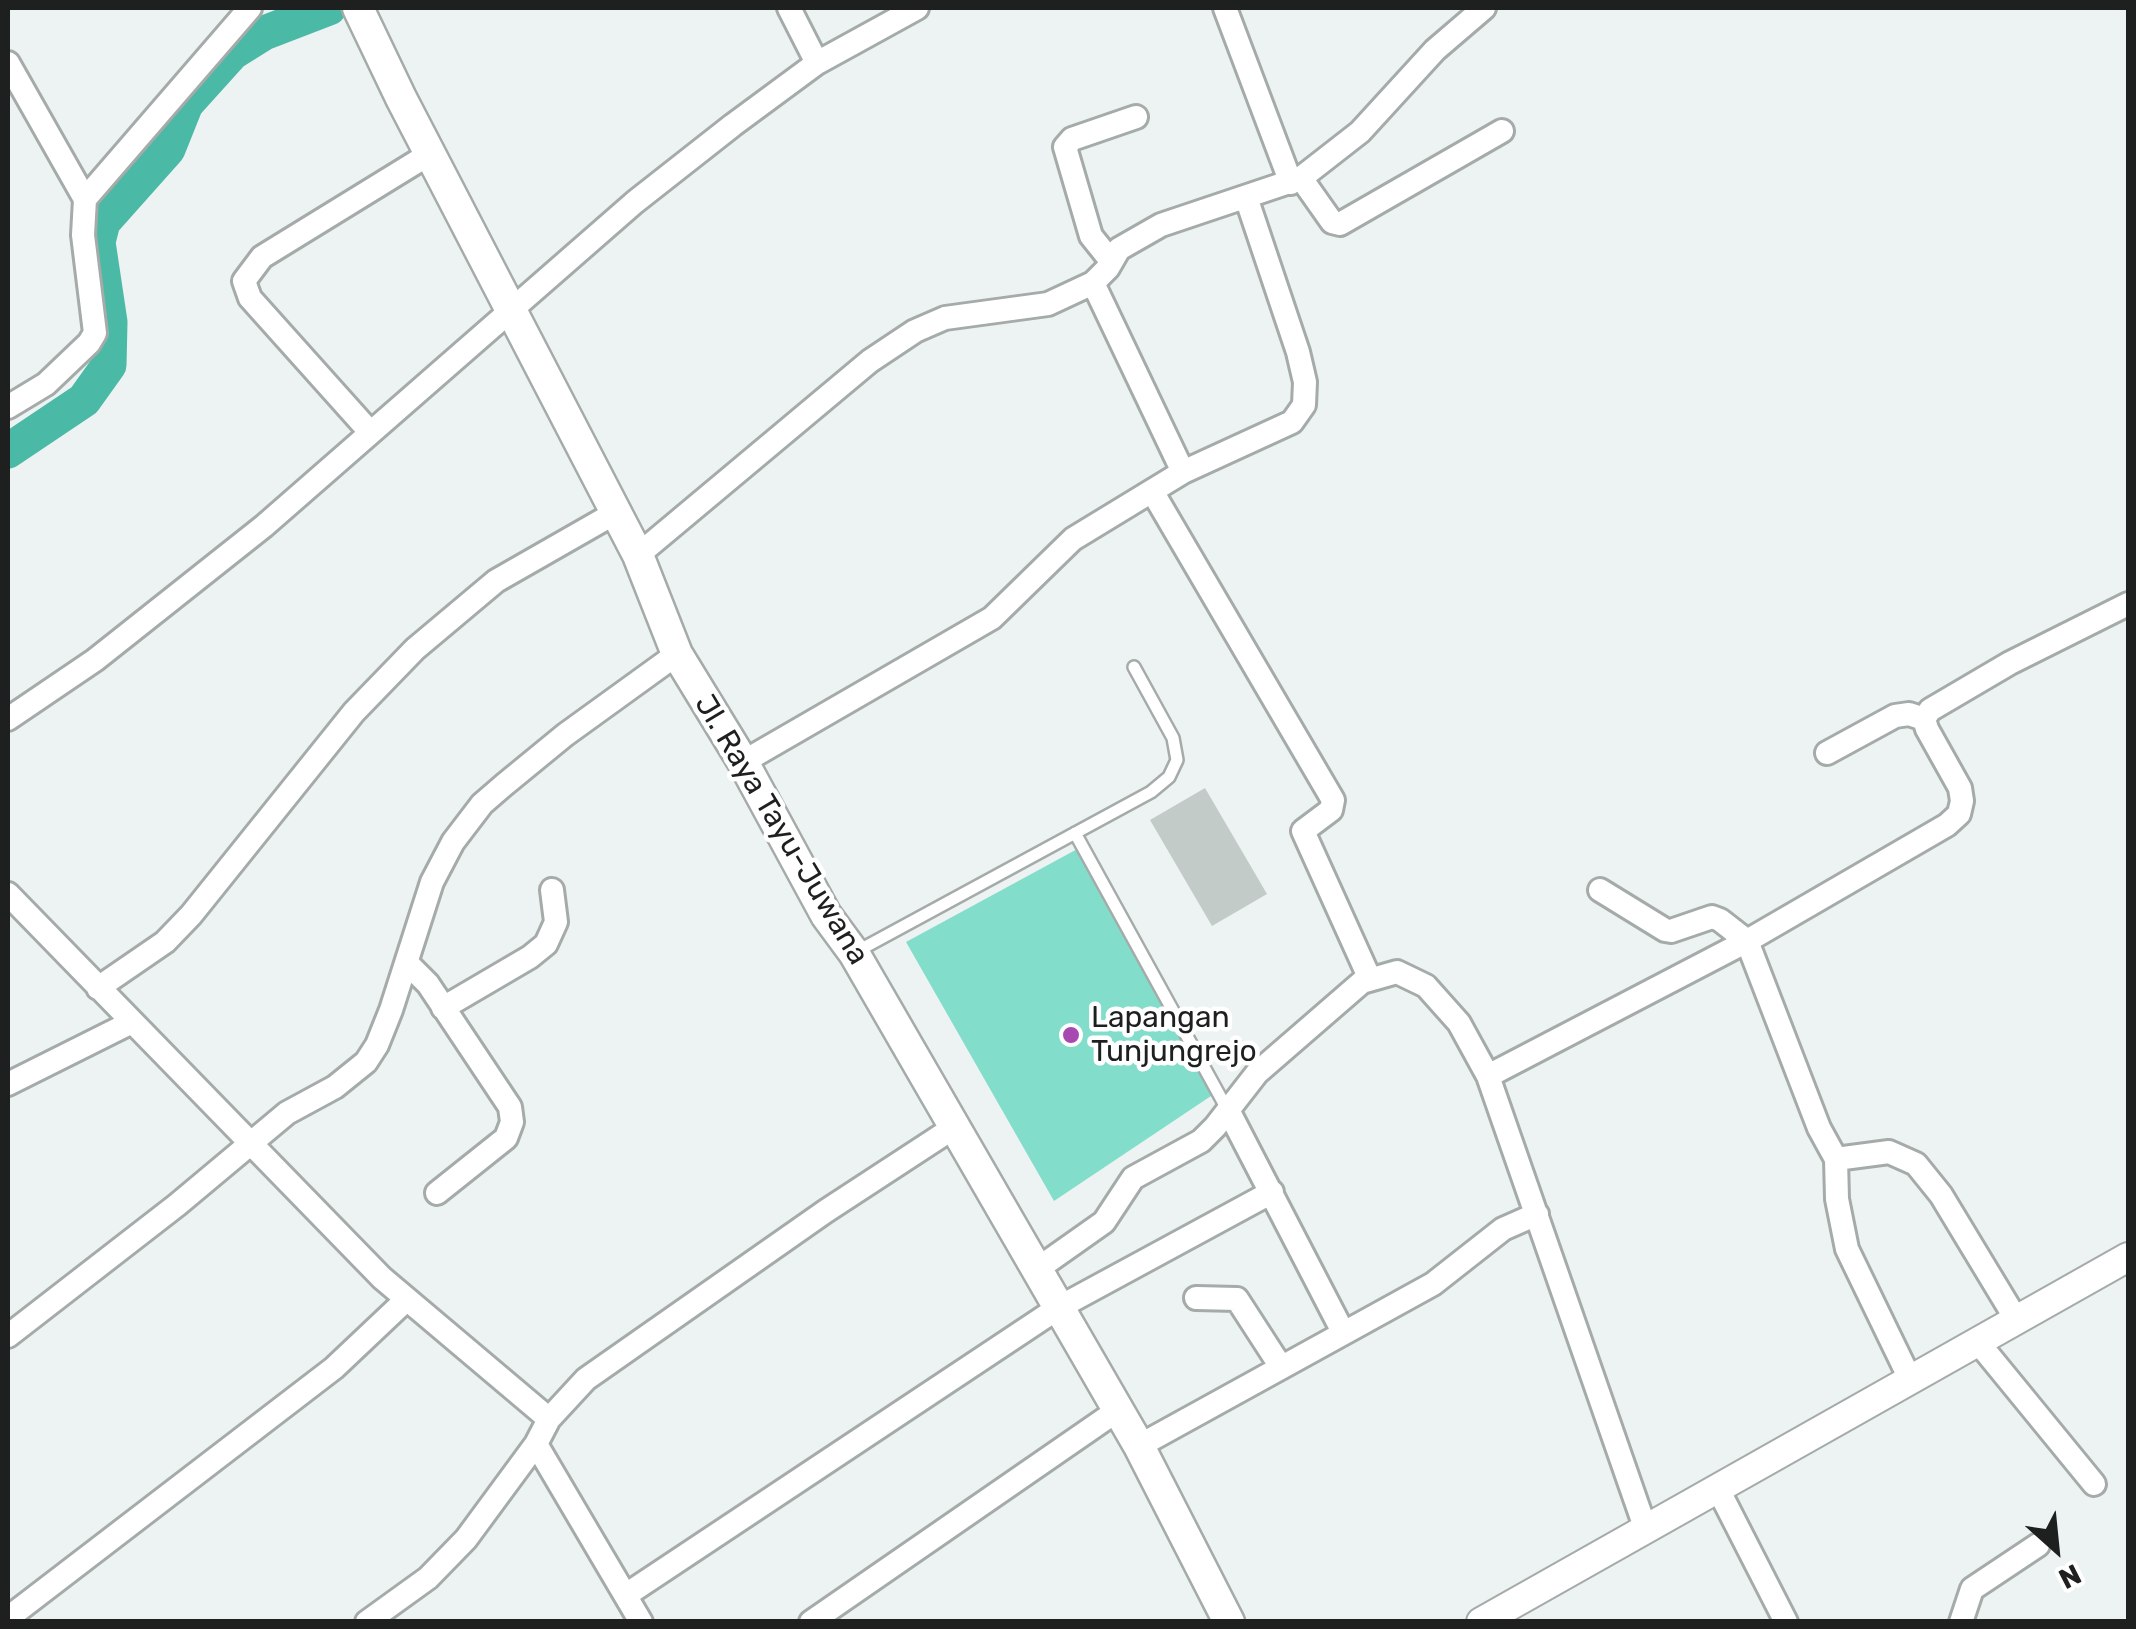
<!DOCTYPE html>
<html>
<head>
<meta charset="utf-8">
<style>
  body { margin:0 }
  #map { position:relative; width:2136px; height:1629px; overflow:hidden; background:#ecf3f2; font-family:Rubik,sans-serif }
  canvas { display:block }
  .frame { position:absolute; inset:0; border:10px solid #1d201f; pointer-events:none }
  .north { position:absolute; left:2006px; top:1499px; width:100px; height:100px; -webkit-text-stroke:8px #fff; paint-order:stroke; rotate:153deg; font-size:28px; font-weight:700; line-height:40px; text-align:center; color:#1d201f }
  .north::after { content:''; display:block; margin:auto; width:35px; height:45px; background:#1d201f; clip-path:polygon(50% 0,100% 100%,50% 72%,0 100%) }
</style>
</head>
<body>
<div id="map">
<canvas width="2136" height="1629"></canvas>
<div class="frame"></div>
<div class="north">N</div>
</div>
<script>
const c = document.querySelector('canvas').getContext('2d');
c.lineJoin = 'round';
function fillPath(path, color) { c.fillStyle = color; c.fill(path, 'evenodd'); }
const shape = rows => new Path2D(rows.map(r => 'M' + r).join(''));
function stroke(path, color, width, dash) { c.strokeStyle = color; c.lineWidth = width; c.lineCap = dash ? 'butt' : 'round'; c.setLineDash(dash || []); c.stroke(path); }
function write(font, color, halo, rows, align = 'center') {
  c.font = font + ' Rubik,sans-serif'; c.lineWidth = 9; c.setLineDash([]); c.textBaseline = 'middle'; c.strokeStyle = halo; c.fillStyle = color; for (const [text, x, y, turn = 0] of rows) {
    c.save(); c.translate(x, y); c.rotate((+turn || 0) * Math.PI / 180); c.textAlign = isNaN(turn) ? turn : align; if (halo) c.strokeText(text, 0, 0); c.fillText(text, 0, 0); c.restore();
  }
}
const green = shape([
  [1081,847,1214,1094,1054,1201,906,942]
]);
const river = shape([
  [8,451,84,400,109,365,110,322,98,242,103,222,168,149,186,104,232,53,264,33,329,8]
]);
const building = shape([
  [1205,788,1267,894,1212,926,1150,820]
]);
const service = shape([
  [1075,833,1227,1109],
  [854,953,1151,792,1169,777,1177,760,1173,738,1134,667]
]);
const minor = shape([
  [789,8,817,63],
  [1225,8,1291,183],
  [8,63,85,199],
  [1301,178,1332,222,1340,224,1502,131],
  [1111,261,1091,236,1065,147,1072,139,1136,117],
  [8,407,46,384,89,343,95,333,83,235,85,199,250,8],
  [370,432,250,298,244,281,262,257,431,153],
  [1183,472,1292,422,1304,405,1305,382,1298,352,1246,197],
  [1152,491,1333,800,1331,810,1303,831,1369,977],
  [638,555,870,361,915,331,945,318,1048,304,1093,283,1108,268,1119,249,1161,225,1301,178,1360,132,1435,50,1484,8],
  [8,719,95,660,264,526,635,202,733,125,817,63,917,8],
  [1827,753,1895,716,1909,714,1924,719],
  [743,762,992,618,1073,539,1183,472,1093,283],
  [1600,890,1665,930,1671,931,1712,917,1720,920,1747,941,1819,1128,1836,1159,1837,1199,1847,1249,1910,1379],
  [8,894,382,1278,549,1419],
  [407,963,428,984,510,1107,512,1122,506,1138,437,1193],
  [98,988,165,942,191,915,354,712,415,649,496,581,615,513],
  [443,1008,530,957,546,944,556,922,552,890],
  [1488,1076,1747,941,1947,825,1959,814,1962,801,1960,788,1927,729,1924,719,1930,710,2010,663,2128,604],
  [8,1084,132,1022],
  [1228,1110,1343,1332],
  [1836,1159,1889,1152,1916,1164,1941,1195,2016,1319],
  [1036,1270,1104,1222,1133,1178,1201,1141,1215,1127,1257,1073,1362,982,1397,972,1426,986,1459,1023,1488,1076,1646,1530],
  [1196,1298,1237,1299,1281,1367],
  [8,1336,177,1205,287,1113,335,1087,366,1062,377,1045,391,1010,432,882,453,842,482,804,504,785,565,735,677,654],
  [1977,1341,2094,1484],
  [536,1444,641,1622],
  [1139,1446,1433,1284,1503,1229,1537,1214],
  [1717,1487,1786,1622],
  [626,1595,1058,1308,1272,1192],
  [8,1618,334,1368,407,1299],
  [367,1622,428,1578,466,1539,536,1444,549,1419,586,1379,826,1211,953,1128],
  [811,1622,1118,1410],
  [1961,1622,1972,1589,2038,1545]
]);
const tertiary = shape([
  [1481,1622,2128,1257]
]);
const secondary = shape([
  [358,8,401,98,638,555,677,654,743,762,826,915,854,953,1139,1446,1229,1622]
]);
const markers = [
  [1071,1035,10,"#a849b2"]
];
const streetNames = [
  ["Jl. Raya Tayu-Juwana",781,830,59]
];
const poiNames = [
  ["Lapangan",1091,1018],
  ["Tunjungrejo",1091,1052]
];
fillPath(green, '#82decb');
stroke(river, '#4ab9a5', 35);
fillPath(building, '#c3cbc9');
stroke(service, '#a4aba9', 16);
stroke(minor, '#a4aba9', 28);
stroke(tertiary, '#a4aba9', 32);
stroke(secondary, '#a4aba9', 35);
stroke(service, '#fff', 11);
stroke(minor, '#fff', 22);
stroke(tertiary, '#fff', 28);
stroke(secondary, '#fff', 30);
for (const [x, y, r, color] of markers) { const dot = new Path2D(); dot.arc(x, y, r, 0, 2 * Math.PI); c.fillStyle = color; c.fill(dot); stroke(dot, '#fff', 4); }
write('30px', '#1d201f', '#fff', streetNames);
write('30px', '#1d201f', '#fff', poiNames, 'left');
</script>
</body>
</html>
